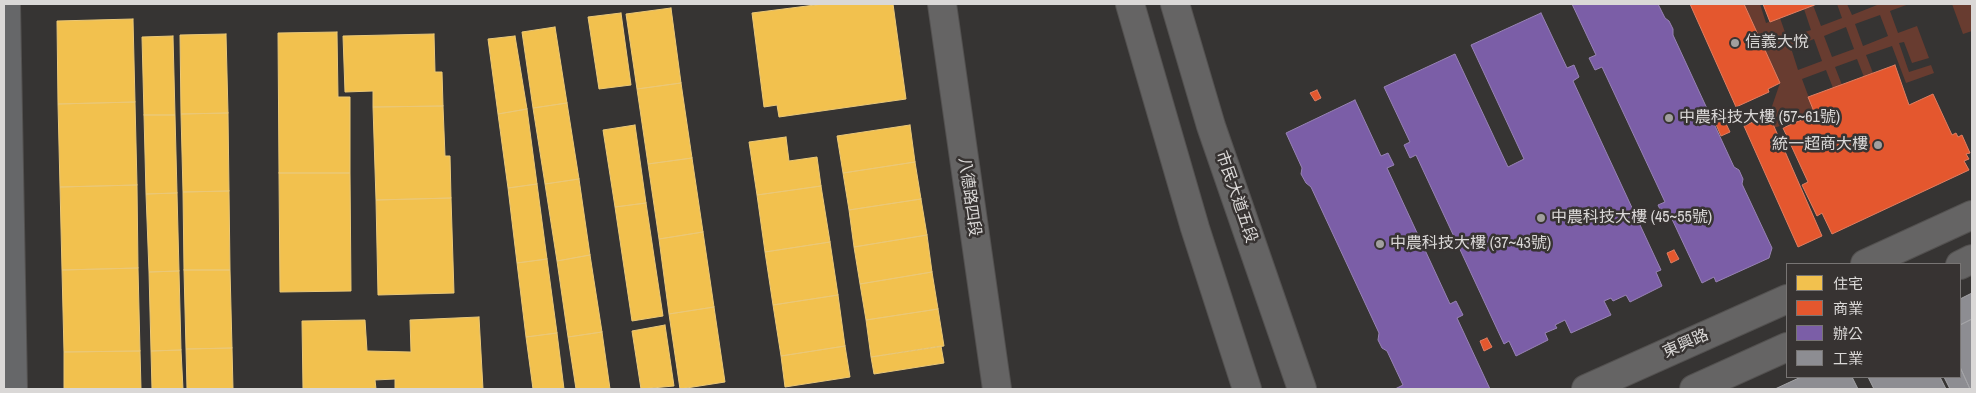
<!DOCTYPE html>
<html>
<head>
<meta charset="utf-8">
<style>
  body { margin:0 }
  #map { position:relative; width:1976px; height:393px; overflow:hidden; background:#363433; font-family:"Archivo Narrow","Noto Sans TC",sans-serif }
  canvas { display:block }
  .frame { position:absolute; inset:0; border:5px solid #dad8d7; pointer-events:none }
  .legend { position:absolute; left:1786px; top:263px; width:175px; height:115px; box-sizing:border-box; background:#373332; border:1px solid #787574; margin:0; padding:6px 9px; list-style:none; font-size:15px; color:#dad8d7 }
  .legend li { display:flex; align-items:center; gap:10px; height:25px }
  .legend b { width:25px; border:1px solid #787574 }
</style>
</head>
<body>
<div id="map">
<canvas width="1976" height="393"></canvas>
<div class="frame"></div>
<ul class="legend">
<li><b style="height:14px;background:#f2c14e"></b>住宅</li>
<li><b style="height:14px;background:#e4572e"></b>商業</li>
<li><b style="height:14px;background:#7b5ea7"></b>辦公</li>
<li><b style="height:14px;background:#8d8d92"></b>工業</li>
</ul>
</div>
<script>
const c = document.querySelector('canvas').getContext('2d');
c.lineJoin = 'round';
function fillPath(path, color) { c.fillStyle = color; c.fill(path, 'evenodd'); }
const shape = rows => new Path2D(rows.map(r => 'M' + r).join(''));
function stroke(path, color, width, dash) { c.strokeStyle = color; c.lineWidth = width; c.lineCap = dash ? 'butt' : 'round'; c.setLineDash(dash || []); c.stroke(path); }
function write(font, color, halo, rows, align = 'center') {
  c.font = font + ' "Archivo Narrow","Noto Sans TC",sans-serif'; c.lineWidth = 5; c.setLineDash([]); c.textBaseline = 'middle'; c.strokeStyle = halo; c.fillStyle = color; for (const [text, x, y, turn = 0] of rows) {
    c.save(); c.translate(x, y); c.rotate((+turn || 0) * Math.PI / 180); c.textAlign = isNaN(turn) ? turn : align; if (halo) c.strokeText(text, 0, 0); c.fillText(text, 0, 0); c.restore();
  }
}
const green = shape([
  [1744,4,1760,4,1766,23,1780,18,1787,38,1811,30,1804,9,1813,5,1821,26,1842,18,1837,4,1847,4,1852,15,1877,5,1877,4,1909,4,1890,11,1898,33,1917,26,1929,58,1912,63,1904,42,1899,43,1909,72,1931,65,1934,73,1906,83,1892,46,1866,55,1873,73,1864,77,1857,59,1835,67,1842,85,1833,88,1826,70,1802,79,1815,114,1774,128,1769,115,1780,83],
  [1880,15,1888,36,1863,46,1855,24],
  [1846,27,1854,49,1832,57,1824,36],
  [1814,39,1822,61,1798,70,1791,48],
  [1952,4,1972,4,1972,31,1963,34]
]);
const homes = shape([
  [823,4,893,4,906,99,779,117,777,105,764,107,752,13,823,4],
  [671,8,681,83,637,89,626,14,671,8],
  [621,13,631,85,599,89,588,17,621,13],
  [133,19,135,102,58,104,57,21,133,19],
  [555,27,567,103,533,108,522,32,555,27],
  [337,32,338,97,350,97,350,173,279,173,278,33,337,32],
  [226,34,228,113,181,114,180,35,226,34],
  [434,34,435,72,442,72,443,106,373,107,373,91,345,92,343,36,434,34],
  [173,36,175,115,144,115,142,37,173,36],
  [515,36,527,109,498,114,488,39,515,36],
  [681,83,692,158,648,164,637,89,681,83],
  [135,102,137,185,60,187,58,104,135,102],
  [567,103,579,179,545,184,533,108,567,103],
  [443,106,445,156,450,156,451,198,376,200,373,107,443,106],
  [527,109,537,184,508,188,498,114,527,109],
  [228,113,229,191,183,192,181,114,228,113],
  [144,115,175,115,177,193,146,194,144,115],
  [635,125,646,203,615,207,603,130,635,125],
  [910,125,915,162,843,173,837,136,910,125],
  [786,137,789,161,817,157,821,186,757,195,749,142,786,137],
  [692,158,703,232,659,239,648,164,692,158],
  [915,162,921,199,849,210,843,173,915,162],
  [279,173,350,173,351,291,280,292,279,173],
  [579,179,590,255,557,261,545,184,579,179],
  [537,184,547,259,517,263,508,188,537,184],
  [137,185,138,268,62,270,60,187,137,185],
  [821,186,830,242,765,252,757,195,821,186],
  [229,191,230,270,184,270,183,192,229,191],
  [177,193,179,271,149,272,146,194,177,193],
  [451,198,454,293,378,295,376,200,451,198],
  [921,199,927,235,854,247,849,210,921,199],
  [646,203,663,316,632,321,615,207,646,203],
  [703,232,714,307,669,314,659,239,703,232],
  [927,235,932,272,860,284,854,247,927,235],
  [830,242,838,295,773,305,765,252,830,242],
  [590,255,602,332,568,337,557,261,590,255],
  [547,259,557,333,526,337,517,263,547,259],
  [138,268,140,351,64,352,62,270,138,268],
  [184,270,230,270,232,348,186,349,184,270],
  [179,271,181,350,151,351,149,272,179,271],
  [932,272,938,309,866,320,860,284,932,272],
  [838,295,845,346,781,356,773,305,838,295],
  [714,307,725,382,680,389,669,314,714,307],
  [938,309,944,346,871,357,866,320,938,309],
  [479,317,483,389,395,389,395,379,375,380,376,389,303,389,302,321,365,320,367,351,411,352,410,320,479,317],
  [665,325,674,386,641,389,632,331,665,325],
  [602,332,610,389,576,389,568,337,602,332],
  [557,333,564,389,533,389,526,337,557,333],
  [845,346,850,377,785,387,781,356,845,346],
  [941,346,944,363,874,374,871,357,941,346],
  [232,348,233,389,187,389,186,349,232,348],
  [181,350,183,389,152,389,151,351,181,350],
  [140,351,141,389,64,389,64,352,140,351]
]);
const shops = shape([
  [1690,4,1744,4,1780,83,1768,89,1769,92,1736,107,1690,4],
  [1763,4,1817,4,1770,22,1763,4],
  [1895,65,1909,105,1933,94,1952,135,1956,133,1958,137,1962,135,1970,153,1966,154,1969,159,1964,161,1969,170,1832,234,1822,213,1817,216,1802,185,1808,182,1783,128,1815,114,1808,97,1895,65],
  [1317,90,1321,98,1315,101,1310,93,1317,90],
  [1720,111,1730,132,1721,136,1712,115,1720,111],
  [1769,115,1822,236,1798,247,1744,126,1769,115],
  [1674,250,1679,259,1671,263,1667,253,1674,250],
  [1487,338,1492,347,1484,351,1480,341,1487,338]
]);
const offices = shape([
  [1572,4,1658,4,1665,18,1669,21,1673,29,1673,35,1734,167,1739,170,1743,179,1742,184,1772,248,1769,258,1716,282,1714,277,1702,283,1671,217,1665,220,1658,205,1665,202,1602,67,1595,70,1589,58,1596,55,1572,4],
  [1541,13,1567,68,1574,65,1579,77,1573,81,1661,270,1656,272,1662,286,1630,302,1626,295,1613,301,1611,298,1604,301,1611,315,1571,333,1565,320,1555,325,1557,328,1545,333,1548,340,1516,356,1509,341,1504,344,1416,155,1410,158,1404,145,1410,142,1384,87,1455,54,1508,167,1524,159,1471,45,1541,13],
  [1355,100,1381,156,1388,153,1394,165,1387,168,1450,304,1456,301,1463,315,1457,318,1490,389,1395,389,1403,385,1387,351,1382,348,1378,340,1379,333,1311,187,1306,183,1301,174,1302,168,1286,133,1355,100]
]);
const industry = shape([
  [1972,293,1972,319,1960,325,1960,299,1972,293],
  [1972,319,1972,389,1970,389,1960,367,1960,325,1972,319],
  [1960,367,1970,389,1950,389,1944,377,1960,377,1960,367],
  [1801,377,1852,377,1858,389,1775,389,1801,377],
  [1868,377,1940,377,1946,389,1874,389,1868,377]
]);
const tertiary = shape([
  [942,4,997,389],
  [1130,4,1195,228,1247,389],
  [1175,4,1211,126,1302,389],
  [1865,264,1972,215],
  [1960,265,1972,259],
  [1586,389,1787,299],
  [1694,389,1787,347]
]);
const secondary = shape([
  [6,4,13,389]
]);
const markers = [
  [1735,43,5,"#a19f9e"],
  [1669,118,5,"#a19f9e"],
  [1878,145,5,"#a19f9e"],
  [1541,218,5,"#a19f9e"],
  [1380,244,5,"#a19f9e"]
];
const poiNames = [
  ["信義大悅",1745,43],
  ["中農科技大樓 (57~61號)",1679,118],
  ["統一超商大樓",1868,145,"right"],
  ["中農科技大樓 (45~55號)",1551,218],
  ["中農科技大樓 (37~43號)",1390,244]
];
const streetNames = [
  ["八德路四段",969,197,82],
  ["市民大道五段",1236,197,71],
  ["東興路",1686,344,-24]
];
fillPath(green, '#683c30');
fillPath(homes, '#f2c14e');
stroke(homes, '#ebc877', 1);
fillPath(shops, '#e4572e');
stroke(shops, '#e17e61', 1);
fillPath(offices, '#7b5ea7');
stroke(offices, '#9883b5', 1);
fillPath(industry, '#8d8d92');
stroke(industry, '#a4a4a7', 1);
stroke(tertiary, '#535150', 30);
stroke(secondary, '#535150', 30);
stroke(tertiary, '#656464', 28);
stroke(secondary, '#666769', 28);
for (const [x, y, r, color] of markers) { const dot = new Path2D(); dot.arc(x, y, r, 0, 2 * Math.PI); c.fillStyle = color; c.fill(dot); stroke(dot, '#373332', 2); }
write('16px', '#dad8d7', '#373332', poiNames, 'left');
write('16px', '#dad8d7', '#373332', streetNames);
</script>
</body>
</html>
